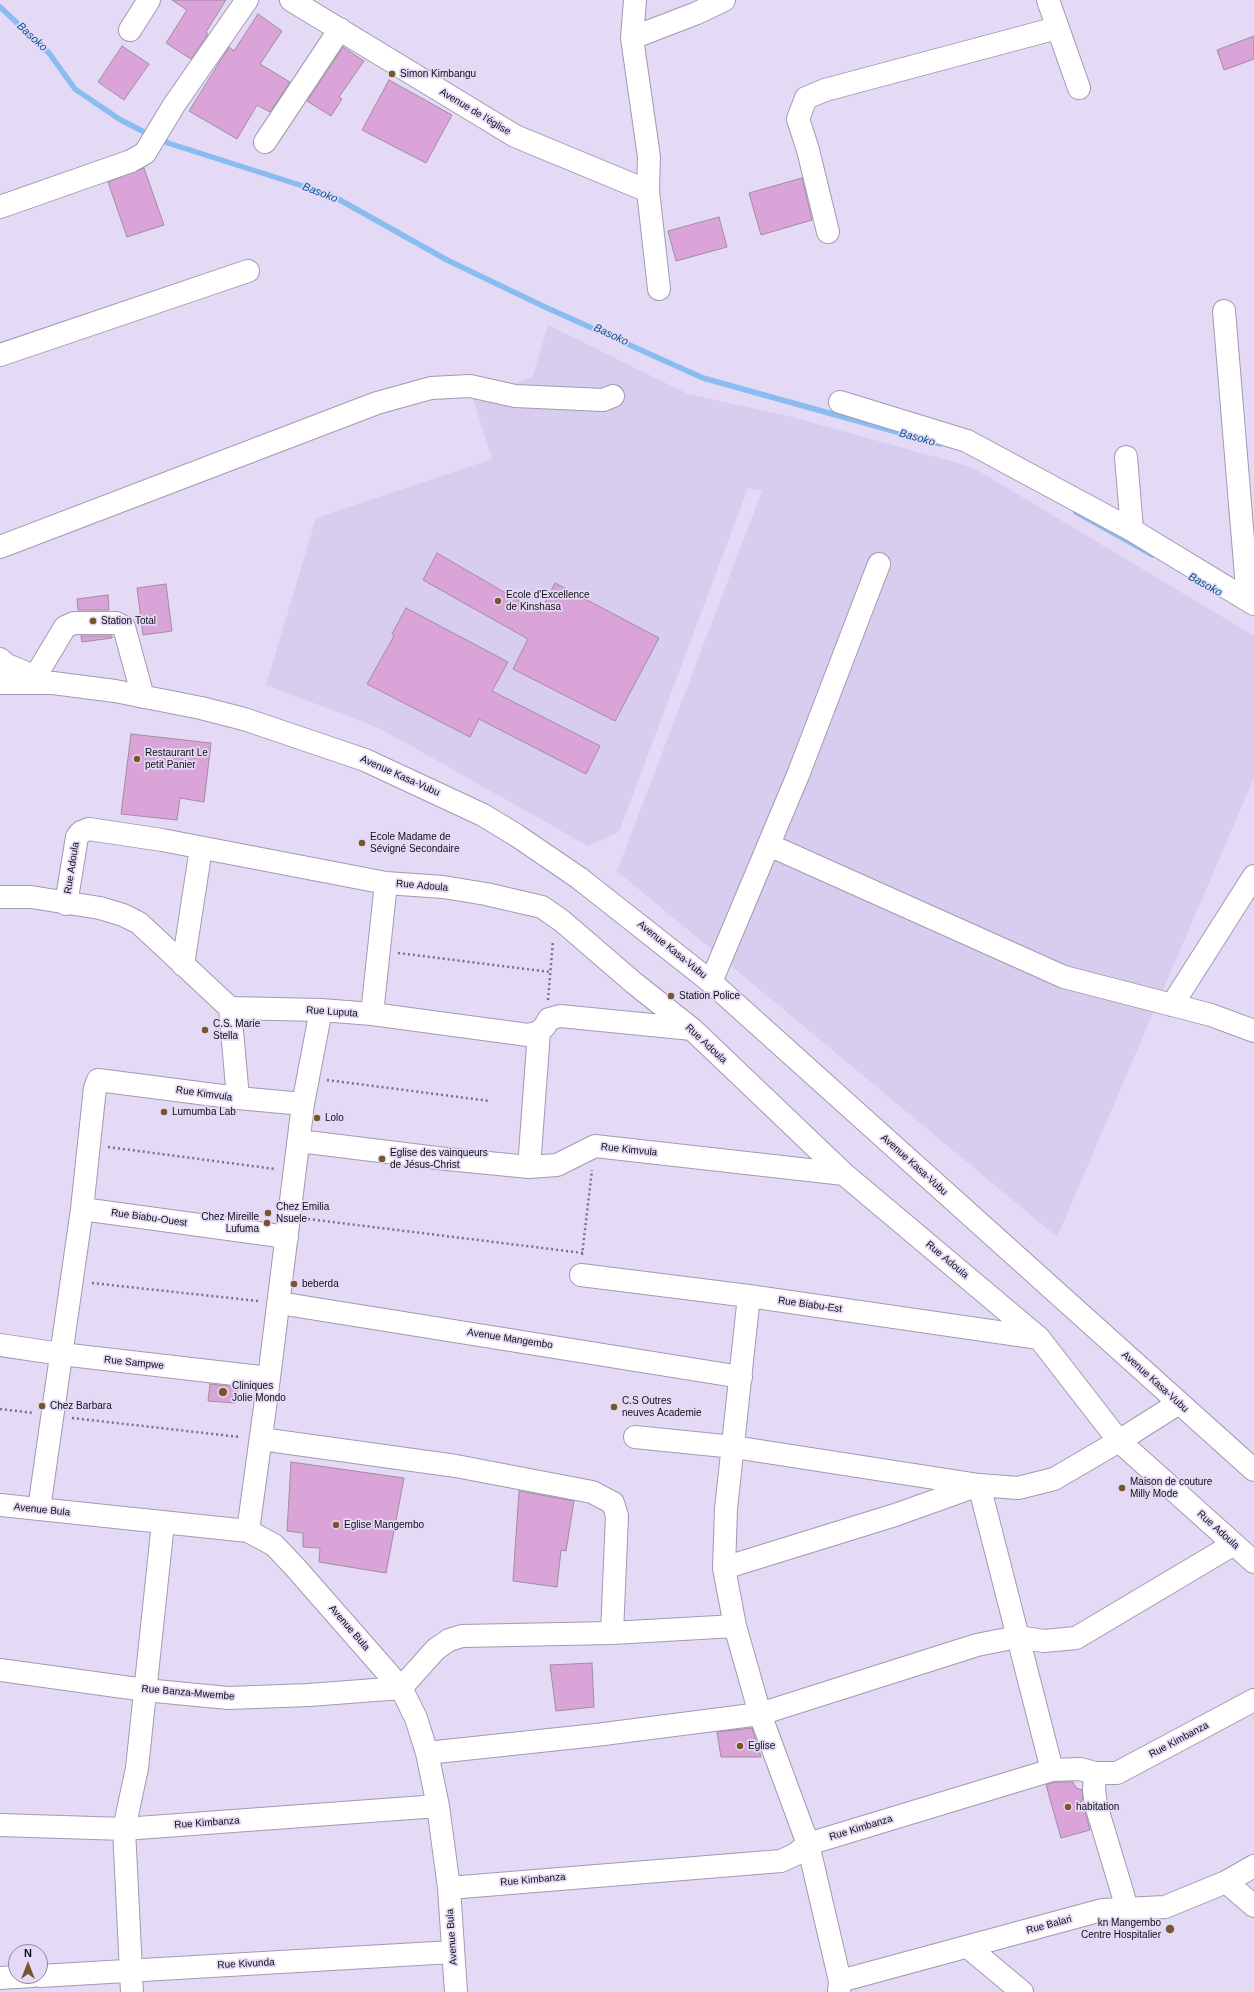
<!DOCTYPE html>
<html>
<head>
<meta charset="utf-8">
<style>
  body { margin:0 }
  #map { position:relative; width:1254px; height:1992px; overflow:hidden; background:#e4daf5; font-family:Arial,sans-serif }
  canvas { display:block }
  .north { position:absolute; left:8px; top:1944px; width:40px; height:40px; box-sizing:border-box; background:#e4daf5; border:1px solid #8f889b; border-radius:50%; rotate:0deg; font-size:11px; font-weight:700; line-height:16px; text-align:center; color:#100d15 }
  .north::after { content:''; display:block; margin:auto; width:14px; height:18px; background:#77562d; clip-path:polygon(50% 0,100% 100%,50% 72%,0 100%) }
</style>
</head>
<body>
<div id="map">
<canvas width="1254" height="1992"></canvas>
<div class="north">N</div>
</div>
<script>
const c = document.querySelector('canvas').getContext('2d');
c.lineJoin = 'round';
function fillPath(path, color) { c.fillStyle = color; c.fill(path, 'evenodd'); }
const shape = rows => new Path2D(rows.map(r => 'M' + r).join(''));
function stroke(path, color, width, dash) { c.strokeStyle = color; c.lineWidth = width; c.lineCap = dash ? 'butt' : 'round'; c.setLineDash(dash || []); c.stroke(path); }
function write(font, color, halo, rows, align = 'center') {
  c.font = font + ' Arial,sans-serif'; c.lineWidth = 3.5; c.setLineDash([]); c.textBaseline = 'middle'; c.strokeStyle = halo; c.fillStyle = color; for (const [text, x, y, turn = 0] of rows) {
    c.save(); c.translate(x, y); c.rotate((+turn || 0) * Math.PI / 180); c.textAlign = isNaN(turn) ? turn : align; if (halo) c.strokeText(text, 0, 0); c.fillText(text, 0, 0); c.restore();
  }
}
const built = shape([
  [548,325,688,394,792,417,972,467,1254,636,1254,778,1057,1237,617,871,762,491,748,488,619,832,588,846,379,728,266,685,316,518,492,459,473,399,533,376]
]);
const stream = shape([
  [0,7,49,53,75,89,119,119,150,135],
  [158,138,168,143,331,195,447,260,545,307,703,378,940,444],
  [1076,512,1153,555]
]);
const building = shape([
  [172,0,226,0,206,32,208,34,191,59,166,43,187,10,172,0],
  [258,14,282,31,260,64,290,82,270,112,257,105,237,139,189,111,229,47,234,51,258,14],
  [1254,36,1254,59,1224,70,1217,50,1254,36],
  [122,46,149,64,124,100,98,82,122,46],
  [343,47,364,61,339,97,342,99,331,116,307,101,343,47],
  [389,80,452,115,426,163,362,130,389,80],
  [144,168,164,225,127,237,108,182,144,168],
  [802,178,812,220,761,235,749,193,802,178],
  [719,217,727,247,676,261,668,231,719,217],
  [437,553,540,613,555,583,659,638,615,721,513,669,528,639,423,580,437,553],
  [166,584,172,631,143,635,137,588,166,584],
  [108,595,109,610,78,610,77,599,108,595],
  [406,608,508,662,492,691,600,746,586,774,479,719,470,737,367,684,394,636,392,634,406,608],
  [81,636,112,636,112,638,82,642,81,636],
  [131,734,211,743,204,802,180,798,177,820,121,814,131,734],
  [210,1384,238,1387,235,1403,208,1401,210,1384],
  [291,1462,404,1478,386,1573,319,1562,320,1548,303,1547,303,1533,287,1531,291,1462],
  [519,1491,574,1501,566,1551,561,1550,557,1587,513,1581,519,1491],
  [592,1663,594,1707,556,1711,550,1665,592,1663],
  [752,1728,761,1757,721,1757,717,1732,752,1728],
  [1054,1782,1073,1782,1076,1788,1082,1790,1083,1798,1080,1804,1084,1807,1090,1830,1061,1838,1046,1785,1054,1782]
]);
const path = shape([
  [398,953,550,972],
  [548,1000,553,941],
  [327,1080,490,1101],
  [108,1147,275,1169],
  [308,1219,583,1253],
  [582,1255,592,1170],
  [92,1283,258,1301],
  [0,1409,34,1413],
  [72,1418,240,1437]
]);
const minor = shape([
  [291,0,515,136,648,191],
  [635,0,632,38,649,157,648,191,659,289],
  [1048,0,1079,88],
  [130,30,149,0],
  [632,38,697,13,724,0],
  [265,142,340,29],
  [0,207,131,161,145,153,174,105,247,0],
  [828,232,808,150,798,119,806,98,825,90,1057,28],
  [1224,311,1248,600],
  [0,355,248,271],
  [840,402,967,441,1132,530,1254,604],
  [1126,457,1132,530],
  [0,547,377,403,431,388,470,386,515,396,603,400,613,396],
  [35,677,65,627,74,623,116,623,124,627,143,697],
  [769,845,1064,977,1211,1015,1254,1031],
  [0,897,31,897,100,908,123,915,139,923,230,1008,321,1010,372,1014,528,1035,539,1032,545,1026,549,1019,560,1016,692,1029],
  [66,904,77,837,81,832,89,829,162,840,386,883,443,887,486,894,542,907,562,921,634,983,692,1029,844,1174,1039,1338,1119,1441,1254,1562],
  [183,965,201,848],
  [711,982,798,775,879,564],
  [1172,1005,1254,876],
  [230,1008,238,1098],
  [372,1014,386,883],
  [299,1141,437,1158,529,1167,557,1165,595,1146,844,1174],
  [529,1167,539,1032],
  [82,1209,287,1237],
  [581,1275,749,1296,1039,1338],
  [749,1296,726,1509,724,1568,735,1626,760,1714,808,1844,840,1981,839,1992],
  [279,1303,741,1377],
  [0,1345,61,1354,269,1378],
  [635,1437,734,1447,979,1485,1052,1770],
  [261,1439,456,1466,592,1492,613,1503,617,1516,612,1633],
  [0,1505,248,1531,274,1545,294,1566,401,1688,416,1718,427,1753,438,1806,449,1888,456,1992],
  [39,1509,82,1209,95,1088,98,1080,238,1098,303,1104],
  [248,1531,269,1378,303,1104,321,1010],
  [724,1568,895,1515,979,1485,1018,1488,1054,1479,1119,1441,1179,1403],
  [0,1670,145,1690,228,1698,309,1695,401,1688,436,1649,449,1640,462,1636,612,1633,735,1626],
  [427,1753,596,1735,760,1714,977,1645,1017,1637,1044,1641,1076,1638,1234,1544],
  [1095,1773,1094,1790,1096,1805,1127,1908],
  [0,1825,124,1829,438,1806],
  [1226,1882,1254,1906],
  [449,1888,781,1861,796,1854,808,1844,1052,1770,1080,1769,1095,1773,1117,1773,1254,1700],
  [968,1947,1022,1992],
  [40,1976,452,1952],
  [0,1978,33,1976],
  [840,1981,1102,1910,1165,1907,1226,1882,1254,1866],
  [132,1992,124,1829,137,1768,163,1523]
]);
const major = shape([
  [0,659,7,665,41,679],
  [0,683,53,683,115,691,201,708,244,719,365,760,483,815,516,835,579,878,711,982,1254,1470]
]);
const markers = [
  [392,74,4,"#77562d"],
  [498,601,4,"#77562d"],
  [93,621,4,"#77562d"],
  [137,759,4,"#77562d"],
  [362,843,4,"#77562d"],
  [671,996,4,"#77562d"],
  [205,1030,4,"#77562d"],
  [164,1112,4,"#77562d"],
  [317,1118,4,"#77562d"],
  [382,1159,4,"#77562d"],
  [268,1213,4,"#77562d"],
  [267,1223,4,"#77562d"],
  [294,1284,4,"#77562d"],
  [223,1392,5,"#77562d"],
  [42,1406,4,"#77562d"],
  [614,1407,4,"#77562d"],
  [1122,1488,4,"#77562d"],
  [336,1525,4,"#77562d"],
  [740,1746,4,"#77562d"],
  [1068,1807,4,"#77562d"],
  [1170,1929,5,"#77562d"]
];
const poiNames = [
  ["Simon Kimbangu",400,74],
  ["Ecole d'Excellence",506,595],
  ["de Kinshasa",506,607],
  ["Station Total",101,621],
  ["Restaurant Le",145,753],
  ["petit Panier",145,765],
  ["Ecole Madame de",370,837],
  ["Sévigné Secondaire",370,849],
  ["Station Police",679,996],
  ["C.S. Marie",213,1024],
  ["Stella",213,1036],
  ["Lumumba Lab",172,1112],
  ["Lolo",325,1118],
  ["Eglise des vainqueurs",390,1153],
  ["de Jésus-Christ",390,1165],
  ["Chez Emilia",276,1207],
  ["Nsuele",276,1219],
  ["Chez Mireille",259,1217,"right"],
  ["Lufuma",259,1229,"right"],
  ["beberda",302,1284],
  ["Cliniques",232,1386],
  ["Jolie Mondo",232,1398],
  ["C.S Outres",622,1401],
  ["neuves Academie",622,1413],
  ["Chez Barbara",50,1406],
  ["Maison de couture",1130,1482],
  ["Milly Mode",1130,1494],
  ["Eglise Mangembo",344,1525],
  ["Eglise",748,1746],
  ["habitation",1076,1807],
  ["kn Mangembo",1161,1923,"right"],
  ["Centre Hospitalier",1161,1935,"right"]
];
const streetNames = [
  ["Avenue de l'église",475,112,31],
  ["Avenue Kasa-Vubu",400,776,24],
  ["Rue Adoula",72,868,-81],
  ["Rue Adoula",422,886,5],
  ["Avenue Kasa-Vubu",672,950,39],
  ["Rue Luputa",332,1012,4],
  ["Rue Adoula",706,1044,43],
  ["Rue Kimvula",204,1094,8],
  ["Rue Kimvula",629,1150,6],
  ["Avenue Kasa-Vubu",914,1165,42],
  ["Rue Biabu-Ouest",149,1218,8],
  ["Rue Adoula",947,1260,40],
  ["Rue Biabu-Est",810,1305,8],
  ["Avenue Mangembo",510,1339,9],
  ["Rue Sampwe",134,1363,6],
  ["Avenue Kasa-Vubu",1155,1382,42],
  ["Avenue Bula",42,1510,6],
  ["Rue Adoula",1218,1530,42],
  ["Avenue Bula",349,1628,49],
  ["Rue Banza-Mwembe",188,1693,5],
  ["Rue Kimbanza",1179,1740,-28],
  ["Rue Kimbanza",207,1823,-4],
  ["Rue Kimbanza",861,1828,-17],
  ["Rue Kimbanza",533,1880,-5],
  ["Rue Balari",1049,1925,-15],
  ["Avenue Bula",452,1937,-94],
  ["Rue Kivunda",246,1964,-3]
];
const waterNames = [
  ["Basoko",32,37,43],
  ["Basoko",320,193,21],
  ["Basoko",611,335,25],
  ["Basoko",917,438,16],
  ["Basoko",1205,585,29]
];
fillPath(built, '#d9cdef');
stroke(stream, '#89bcf1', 5.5);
fillPath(building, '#daa4d8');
stroke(building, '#a18c9f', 1);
stroke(minor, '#a299b3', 24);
stroke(major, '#a299b3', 24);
stroke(path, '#797284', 2.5, [2, 3]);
stroke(minor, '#fff', 22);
stroke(major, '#fff', 22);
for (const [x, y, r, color] of markers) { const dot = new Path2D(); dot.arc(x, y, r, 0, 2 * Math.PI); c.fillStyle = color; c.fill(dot); stroke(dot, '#e4daf5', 1.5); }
write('10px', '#100d15', '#e4daf5', poiNames, 'left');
write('10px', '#100d15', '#e4daf5', streetNames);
write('italic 11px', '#015391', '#e4daf5', waterNames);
</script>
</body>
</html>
